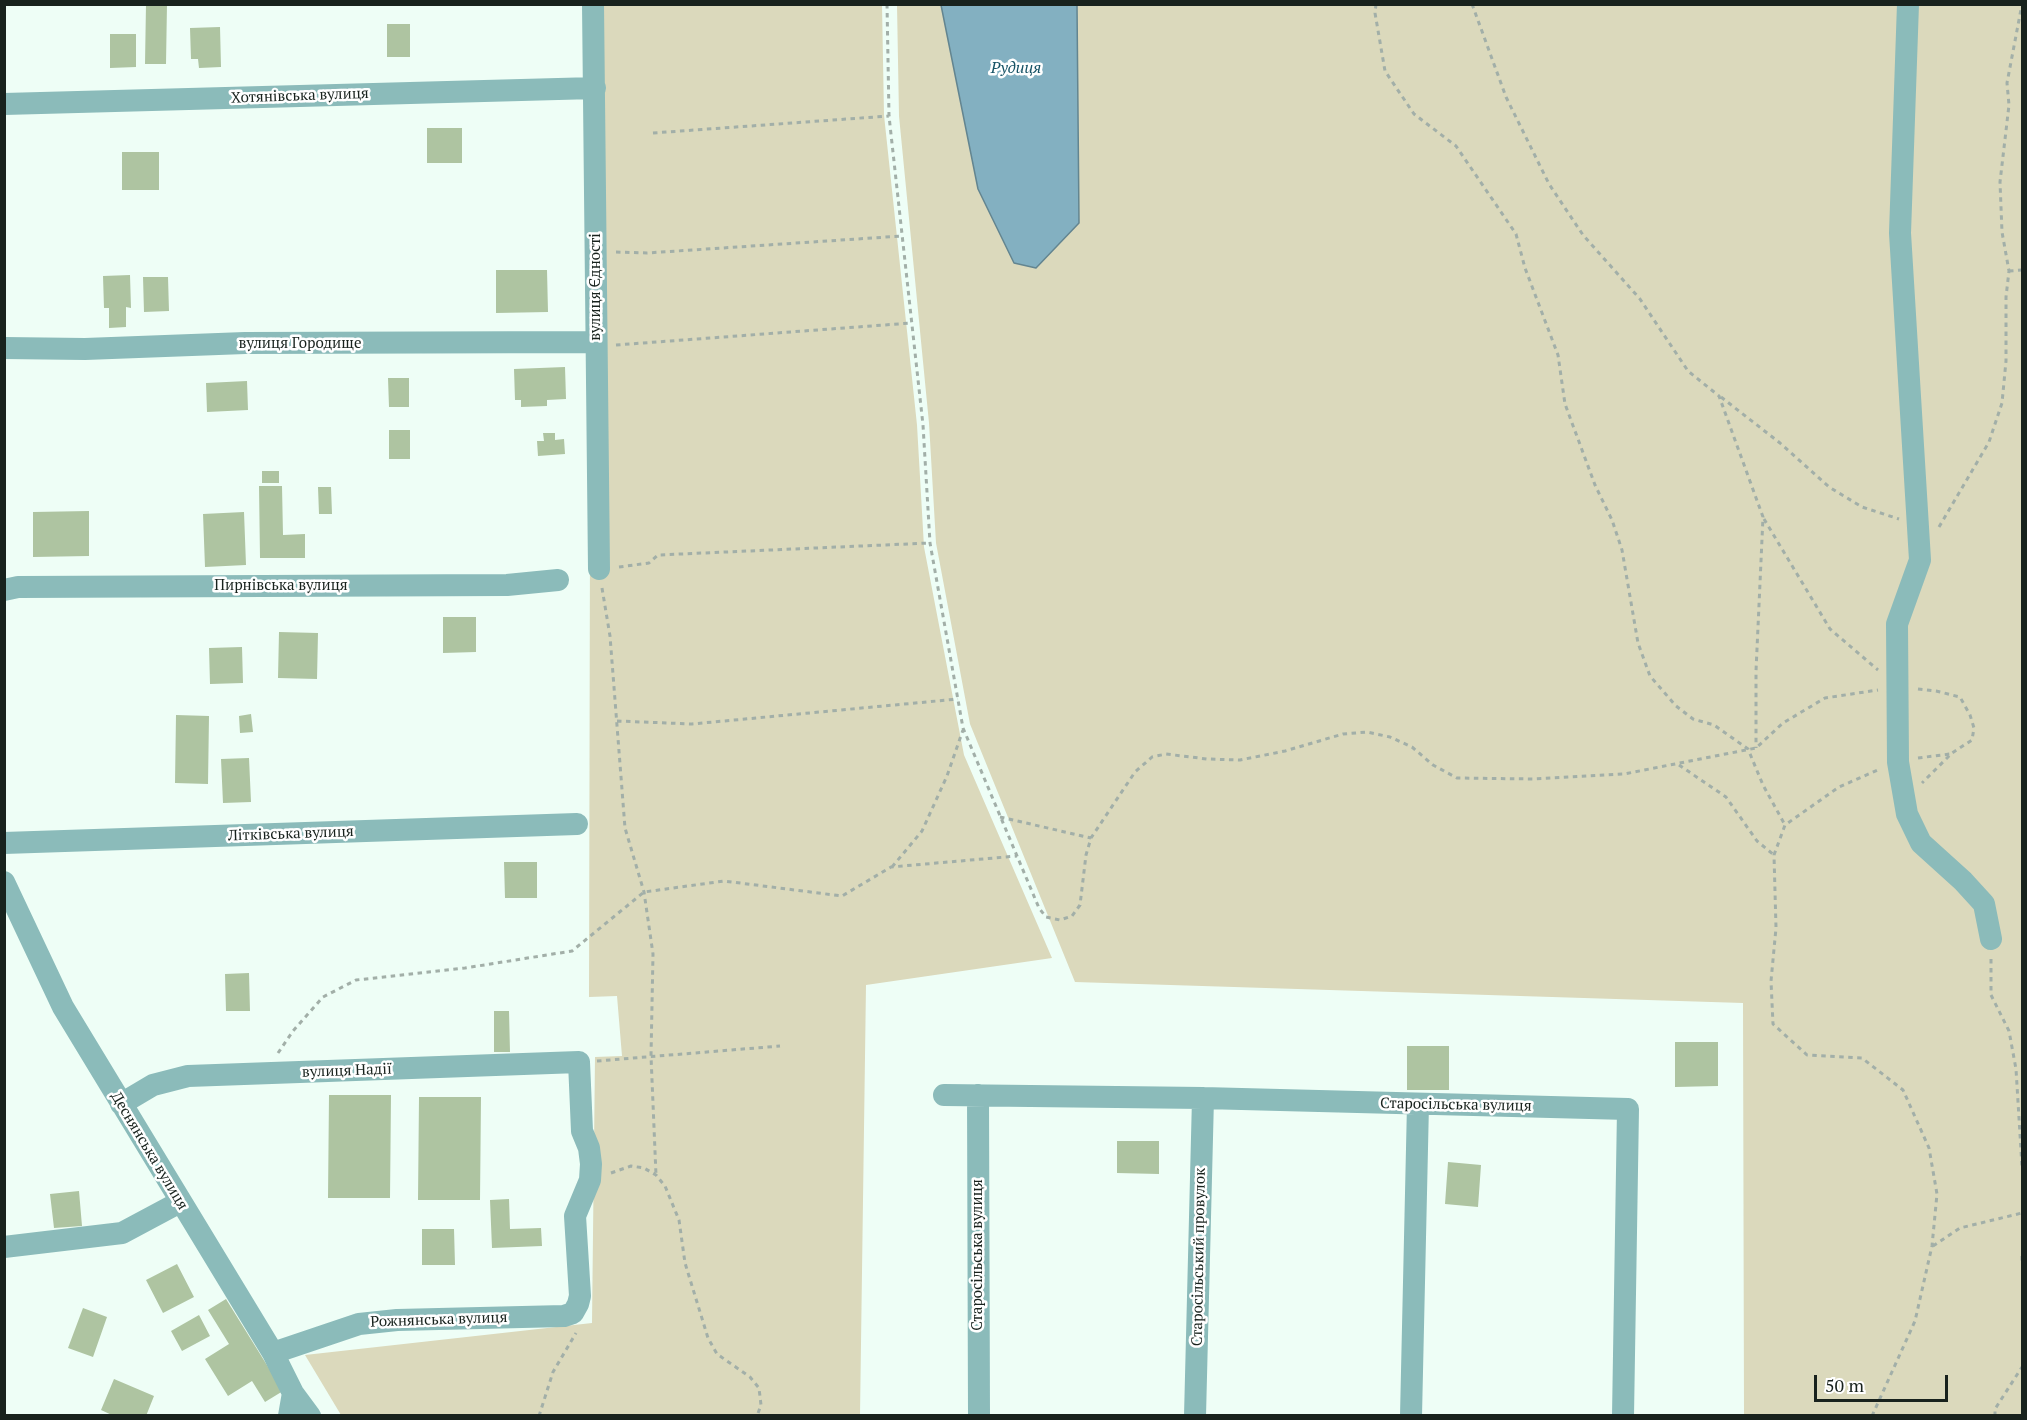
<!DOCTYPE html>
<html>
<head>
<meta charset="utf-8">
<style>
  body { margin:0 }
  #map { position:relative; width:2027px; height:1420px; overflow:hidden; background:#eefef6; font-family:"PT Serif",serif }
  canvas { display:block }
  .frame { position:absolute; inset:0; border:6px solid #18221d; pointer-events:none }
  .scale { position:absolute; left:1814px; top:1375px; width:134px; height:27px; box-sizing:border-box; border:3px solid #18221d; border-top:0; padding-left:8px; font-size:18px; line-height:21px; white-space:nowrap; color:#18221d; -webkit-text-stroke:4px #fff; paint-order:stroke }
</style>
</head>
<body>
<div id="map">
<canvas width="2027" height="1420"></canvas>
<div class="frame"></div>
<div class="scale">50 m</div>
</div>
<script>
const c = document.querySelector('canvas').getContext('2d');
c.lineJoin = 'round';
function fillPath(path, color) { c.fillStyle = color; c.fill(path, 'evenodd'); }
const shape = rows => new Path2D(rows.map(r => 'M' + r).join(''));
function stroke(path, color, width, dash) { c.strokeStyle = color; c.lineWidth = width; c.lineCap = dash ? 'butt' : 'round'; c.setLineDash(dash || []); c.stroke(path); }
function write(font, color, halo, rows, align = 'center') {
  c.font = font + ' "PT Serif",serif'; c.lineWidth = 5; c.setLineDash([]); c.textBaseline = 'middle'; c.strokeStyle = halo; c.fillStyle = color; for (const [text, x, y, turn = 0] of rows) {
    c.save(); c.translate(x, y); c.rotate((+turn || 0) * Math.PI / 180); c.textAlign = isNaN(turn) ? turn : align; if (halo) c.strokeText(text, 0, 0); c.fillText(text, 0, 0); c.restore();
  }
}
const green = shape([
  [598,5,882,5,884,115,917,425,924,547,964,755,1052,958,866,985,860,1415,341,1415,305,1355,592,1323,595,1057,622,1056,617,996,589,997,590,531],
  [897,5,941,5,978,189,1079,223,1077,5,2022,5,2022,968,2021,986,2022,991,2022,1415,1744,1415,1743,1003,1075,982,970,724,936,543,929,423,899,116]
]);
const water = shape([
  [941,5,1077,5,1079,223,1036,268,1014,263,978,189,941,5]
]);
const building = shape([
  [146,4,167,4,166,64,145,64],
  [387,24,410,24,410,57,387,57],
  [220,27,221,67,199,68,198,59,191,59,190,28],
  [110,34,136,34,136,67,110,68],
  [427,128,462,128,462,163,427,163],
  [122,152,159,152,159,190,122,190],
  [496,270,547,270,548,312,496,313],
  [130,275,131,308,126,307,126,327,109,328,109,308,104,308,103,276],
  [143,277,168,277,169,311,144,312],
  [565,367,566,399,547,400,547,406,521,407,521,400,515,400,514,369],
  [388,378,409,378,409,407,389,407],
  [247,381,248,410,207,412,206,383],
  [389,430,410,430,410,459,389,459],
  [543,433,555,433,555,440,564,439,565,454,538,456,537,441,544,441],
  [262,471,279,471,279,483,262,483],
  [259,486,282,486,283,535,305,534,305,558,260,558],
  [318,487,331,487,332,514,319,514],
  [89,511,89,556,33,557,33,512],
  [244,512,246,565,205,567,203,514],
  [443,617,476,617,476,652,443,653],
  [279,632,318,633,317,679,278,678],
  [242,647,243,683,210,684,209,648],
  [251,714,253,732,240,733,239,716],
  [176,715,209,716,208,784,175,783],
  [249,758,251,802,223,803,221,759],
  [504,862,537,862,537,898,505,898],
  [249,973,250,1011,226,1011,225,974],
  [494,1011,509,1011,510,1052,494,1052],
  [1675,1042,1718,1042,1718,1086,1675,1087],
  [1407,1046,1449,1046,1449,1090,1407,1090],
  [329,1095,391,1095,390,1198,328,1198],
  [419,1097,481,1097,480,1200,418,1200],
  [1117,1141,1159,1141,1159,1174,1117,1173],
  [1448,1162,1481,1165,1478,1207,1445,1204],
  [79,1191,82,1226,54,1228,50,1194],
  [509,1199,510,1229,541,1228,542,1246,492,1248,490,1200],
  [422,1229,454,1229,455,1265,422,1265],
  [177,1264,194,1297,163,1313,146,1280],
  [226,1299,283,1391,265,1402,252,1381,228,1396,205,1359,229,1344,208,1310],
  [83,1308,107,1317,93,1357,68,1348],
  [199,1315,210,1336,182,1351,171,1331],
  [114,1379,154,1396,146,1416,114,1416,101,1410]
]);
const path = shape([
  [887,4,889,116,923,425,930,543,963,728,1039,908,1046,917,1060,920,1072,916,1080,905,1086,855,1091,838,1135,772,1152,757,1166,754,1207,759,1240,760,1285,751,1343,734,1367,732,1390,737,1412,747,1433,765,1457,778,1533,779,1624,774,1756,748,1783,723,1825,698,1878,690],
  [1376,4,1375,13,1385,71,1414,114,1456,146,1516,234,1525,268,1558,355,1565,404,1595,485,1612,520,1622,550,1638,643,1650,676,1676,706,1693,719,1714,725,1748,749,1763,785,1785,825],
  [1472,4,1506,97,1549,184,1583,235,1640,299,1688,371,1719,396,1763,517,1756,671,1756,748],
  [653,133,889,116],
  [616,252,647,253,902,236],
  [2009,271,2022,270],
  [616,345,911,323],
  [1721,397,1780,443,1829,487,1862,507,1899,519],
  [1764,519,1830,629,1878,670],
  [1939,527,1989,442,2002,403,2006,361,2006,297,2009,271,2002,232,2000,182,2009,105,2007,83,2022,4],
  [619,567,649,563,658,555,929,543],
  [602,588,610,636,625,828,644,892,653,954,651,1056,656,1175],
  [1918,689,1936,691,1960,697,1970,715,1974,728,1972,740,1952,753,1922,783],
  [617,721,692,724,958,699],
  [1918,758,1950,754],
  [1679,765,1726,797,1757,841,1774,855],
  [1000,817,1091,838],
  [892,867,922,831,947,776,963,730],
  [1991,959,1991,995,2009,1031,2016,1069,2022,1167],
  [278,1053,293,1031,323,997,356,980,465,968,572,951,644,892,724,881,842,896,891,867,1017,856],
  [597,1061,780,1046],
  [611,1173,631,1166,644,1168,656,1175,665,1186,679,1220,685,1263,708,1338,717,1354,750,1377,759,1388,761,1405,757,1416],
  [1933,1246,1960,1228,2022,1213],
  [2022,1256,2022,1265],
  [539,1416,553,1372,576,1333],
  [1872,1416,1915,1321,1932,1246,1937,1194,1929,1148,1903,1090,1862,1058,1807,1055,1773,1024,1771,981,1776,928,1774,855,1785,825,1839,787,1880,769],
  [1995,1416,1995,1409,2022,1367]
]);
const minor = shape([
  [593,4,599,569],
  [1908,4,1900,233,1920,560,1897,624,1898,762,1907,814,1921,843,1963,881,1984,904,1991,939],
  [4,104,595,88],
  [4,348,85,349,245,343,596,342],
  [4,590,18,587,507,585,558,580],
  [4,843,577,824],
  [4,882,63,1007,273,1353,293,1393,289,1416],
  [944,1095,1203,1098,1628,1109,1623,1416],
  [978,1095,979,1416],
  [121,1104,153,1085,188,1076,579,1062,582,1131,589,1148,591,1164,590,1180,575,1216,580,1296,578,1304,573,1313,564,1316,397,1320,359,1324,273,1353],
  [4,1247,122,1233,180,1202],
  [293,1393,310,1416],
  [1195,1416,1203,1098],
  [1411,1416,1418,1104]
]);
const streetNames = [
  ["Хотянівська вулиця",300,96,-2],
  ["вулиця Єдності",596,287,-90],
  ["вулиця Городище",300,344],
  ["Пирнівська вулиця",281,586],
  ["Літківська вулиця",291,834,-2],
  ["вулиця Надії",347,1071,-2],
  ["Старосільська вулиця",1456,1105,1],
  ["Деснянська вулиця",149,1151,59],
  ["Старосільська вулиця",978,1255,-90],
  ["Старосільський провулок",1199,1257,-89],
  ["Рожнянська вулиця",439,1320,-2]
];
const waterNames = [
  ["Рудиця",1016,68]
];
fillPath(green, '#dbd9bc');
fillPath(water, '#83b0c1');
stroke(water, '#638590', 1.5);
fillPath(building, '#aec4a1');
stroke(path, '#a2afa8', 3, [4.5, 4.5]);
stroke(minor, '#8bbbba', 22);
write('15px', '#18221d', '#fff', streetNames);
write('italic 16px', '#175366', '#fff', waterNames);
</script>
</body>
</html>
